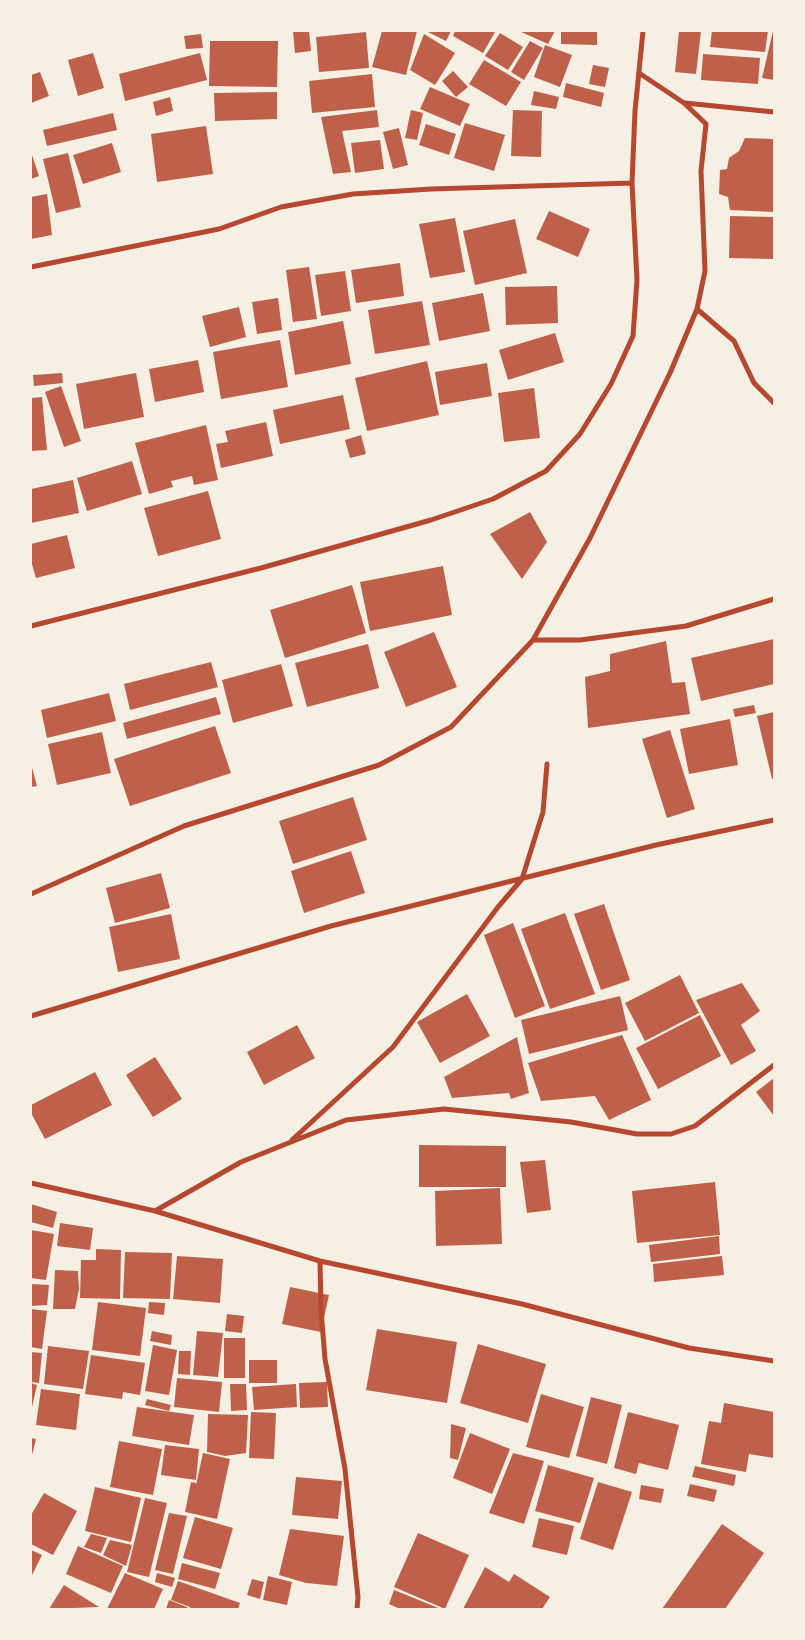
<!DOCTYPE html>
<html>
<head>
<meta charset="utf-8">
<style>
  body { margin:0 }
  #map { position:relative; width:805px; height:1640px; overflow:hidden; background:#f6efe4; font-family:"PT Sans Narrow",sans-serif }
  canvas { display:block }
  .frame { position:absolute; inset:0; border:32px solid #f6efe4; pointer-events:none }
</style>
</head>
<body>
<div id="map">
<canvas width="805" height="1640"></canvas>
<div class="frame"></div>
</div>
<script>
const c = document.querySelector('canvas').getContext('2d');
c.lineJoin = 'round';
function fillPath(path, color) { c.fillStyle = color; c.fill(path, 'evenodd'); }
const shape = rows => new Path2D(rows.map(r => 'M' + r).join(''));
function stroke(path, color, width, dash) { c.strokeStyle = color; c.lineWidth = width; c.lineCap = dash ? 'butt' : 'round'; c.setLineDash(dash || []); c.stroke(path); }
const building = shape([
  [293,31,309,31,311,51,295,53],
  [382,31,417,31,406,75,372,67],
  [426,31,451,31,446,41],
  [455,31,494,31,495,32,483,53,453,36],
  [519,31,555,31,548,44],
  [561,31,597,31,597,45,561,44],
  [679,31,701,31,696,74,675,72],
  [712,31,768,31,765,52,710,47],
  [773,31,774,31,774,80,762,78],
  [366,32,369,68,319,72,316,37],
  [500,33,523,47,508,70,485,56],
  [201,34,203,48,186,49,184,36],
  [424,34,455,53,435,85,410,70],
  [210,41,278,41,277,87,209,86],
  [530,41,543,48,524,80,511,72],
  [545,45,572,55,560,87,534,77],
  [93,53,104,88,78,96,68,60],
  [200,53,207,80,125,101,119,74],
  [703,54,760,58,758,84,701,80],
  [484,60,521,82,506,106,469,84],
  [593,65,609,68,605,87,589,84],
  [453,71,468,87,456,97,442,81],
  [40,72,49,96,31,103,31,75],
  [372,74,375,107,312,113,309,81],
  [566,83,604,93,601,107,563,97],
  [430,87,470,104,460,126,420,109],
  [534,91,559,97,556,109,531,105],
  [277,92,277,119,215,121,214,93],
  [170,97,173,111,156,116,153,102],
  [377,110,379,127,342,131,351,172,333,174,321,117],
  [411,110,423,113,417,140,405,138],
  [513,110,542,111,541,157,511,156],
  [113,113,117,130,47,146,43,130],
  [465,123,505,135,494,171,454,158],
  [426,124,456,134,449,155,419,145],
  [206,126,213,174,157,182,151,134],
  [399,128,408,165,393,169,383,132],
  [745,138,774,139,774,212,730,210,728,197,719,194,720,170,727,169,729,158,739,151],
  [380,140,384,169,355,173,351,143],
  [112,143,121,172,83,184,73,155],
  [31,152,39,176,31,179],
  [68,153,81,207,56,213,43,159],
  [47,194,52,235,31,239,31,197],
  [549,211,590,229,578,257,536,239],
  [730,216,774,217,774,259,729,258],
  [455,218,465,272,430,278,419,224],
  [515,219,527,273,475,285,463,231],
  [400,263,404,296,356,303,351,270],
  [309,267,317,319,293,322,286,270],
  [345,271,351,311,321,316,315,275],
  [557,286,558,323,506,325,505,287],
  [483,293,490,331,439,341,432,303],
  [278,298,282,330,257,334,252,302],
  [422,301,430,345,375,354,368,310],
  [239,307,246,337,210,347,202,316],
  [343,321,351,364,295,375,288,332],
  [555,333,564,362,508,380,499,350],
  [280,340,288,387,221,399,213,352],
  [198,360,204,392,155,402,149,369],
  [427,361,439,415,367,431,355,378],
  [487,363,492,396,440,405,435,372],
  [62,373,63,383,34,386,33,375],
  [136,373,144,417,84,429,76,384],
  [61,386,81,441,64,447,45,392],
  [534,388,540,438,504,442,498,393],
  [343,395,350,429,280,444,273,410],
  [42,397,47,450,31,451,31,398],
  [266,422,273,456,221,468,216,444,228,442,225,431],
  [206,425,218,480,194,485,192,476,171,481,173,487,149,494,135,443],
  [361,435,366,454,350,458,345,440],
  [132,461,142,494,87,511,77,478],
  [73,480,79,513,31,523,31,489],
  [208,491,221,539,158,556,144,508],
  [530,512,547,542,522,579,490,534],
  [67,535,75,568,36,578,31,561,31,544],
  [443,566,452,615,370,631,360,582],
  [352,585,366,633,285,658,270,610],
  [434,632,457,687,406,707,384,652],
  [774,639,774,684,701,701,691,658],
  [666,641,672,683,685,682,690,714,588,728,585,677,610,671,610,654],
  [368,644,379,688,307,707,295,663],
  [211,662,218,687,130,710,124,684],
  [281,664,293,706,233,723,222,680],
  [109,693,116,721,47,738,41,710],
  [216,697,221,714,127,739,123,723],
  [754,705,756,713,735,717,733,709],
  [774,712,774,778,772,779,757,716],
  [730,719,738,765,689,774,680,729],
  [215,726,231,773,130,806,114,759],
  [670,730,695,809,667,818,642,739],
  [102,732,111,773,57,785,48,744],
  [31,764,37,786,31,787],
  [353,797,367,840,293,864,279,821],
  [351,851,365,893,304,913,291,871],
  [161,873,170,908,115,923,106,888],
  [604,904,630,980,601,990,574,914],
  [565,913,595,994,550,1009,521,929],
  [171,914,180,959,118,972,109,927],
  [513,923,545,1006,515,1018,484,935],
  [680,975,699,1013,645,1041,625,1003],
  [742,983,760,1011,741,1025,756,1051,731,1065,696,1000],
  [467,994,490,1036,440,1063,417,1022],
  [620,996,628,1030,529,1054,521,1020],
  [700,1015,721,1056,658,1089,636,1048],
  [297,1025,315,1058,264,1085,247,1052],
  [622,1035,651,1100,609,1120,595,1096,541,1101,528,1063],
  [517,1037,529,1093,511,1099,509,1093,452,1098,444,1077],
  [155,1057,182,1099,153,1117,126,1075],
  [95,1072,112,1105,45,1139,31,1113,31,1105],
  [774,1078,774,1116,756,1092],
  [419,1145,506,1146,506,1187,419,1187],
  [545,1160,551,1210,527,1213,520,1162],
  [715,1182,720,1235,637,1243,632,1191],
  [500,1188,502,1244,436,1246,435,1191],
  [31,1204,57,1212,53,1228,31,1222],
  [60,1223,93,1228,90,1250,57,1246],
  [31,1230,54,1234,46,1280,31,1278],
  [719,1236,720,1254,651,1262,649,1245],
  [96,1249,121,1250,120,1299,80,1298,81,1260,96,1260],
  [125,1252,172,1253,170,1299,123,1298],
  [177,1256,223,1259,220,1303,173,1299],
  [722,1256,724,1275,654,1282,653,1264],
  [55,1270,78,1271,79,1289,75,1309,53,1309],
  [31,1284,49,1285,47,1305,31,1306],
  [290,1287,329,1295,321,1332,282,1324],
  [98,1302,146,1308,140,1356,92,1350],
  [149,1302,165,1303,164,1315,148,1313],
  [31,1309,47,1311,42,1349,31,1347],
  [227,1314,244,1316,242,1333,225,1331],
  [377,1329,457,1342,447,1403,366,1390],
  [152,1331,172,1335,171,1345,150,1341],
  [197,1331,223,1333,218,1377,193,1375],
  [224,1338,245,1338,245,1378,224,1378],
  [478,1344,546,1364,528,1423,460,1403],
  [153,1345,177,1350,169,1395,145,1391],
  [48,1346,89,1351,83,1389,44,1384],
  [179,1351,191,1351,190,1375,178,1374],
  [31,1352,42,1353,39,1383,31,1382],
  [91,1355,145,1363,140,1395,123,1392,122,1399,85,1394],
  [249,1360,277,1360,277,1383,249,1383],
  [177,1378,222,1382,219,1412,174,1407],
  [327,1382,328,1407,300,1408,299,1383],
  [31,1383,37,1385,32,1407,31,1407],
  [230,1384,246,1384,247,1410,231,1411],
  [296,1384,297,1407,254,1410,252,1387],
  [41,1389,80,1394,76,1430,36,1425],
  [541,1394,584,1407,569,1458,526,1447],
  [591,1397,622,1405,607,1464,576,1456],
  [147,1399,171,1405,169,1411,145,1405],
  [724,1403,774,1412,774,1458,749,1454,746,1472,701,1464,709,1421,721,1423],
  [137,1407,194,1415,189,1445,132,1436],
  [251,1412,276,1413,274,1459,249,1458],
  [628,1412,679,1425,668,1470,639,1463,636,1474,614,1468],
  [208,1414,248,1415,246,1453,225,1456,207,1452],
  [451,1424,466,1428,458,1460,450,1458],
  [470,1433,510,1449,492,1494,453,1478],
  [31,1438,36,1439,32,1455,31,1455],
  [119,1441,162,1449,153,1495,110,1487],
  [165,1445,199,1449,196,1480,161,1475],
  [203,1453,230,1459,217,1519,185,1512,191,1482,196,1483,196,1485],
  [513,1453,544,1461,524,1524,489,1513],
  [548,1465,594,1478,580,1523,535,1511],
  [695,1466,736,1475,734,1486,692,1477],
  [296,1477,342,1481,338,1519,292,1515],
  [598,1482,632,1492,613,1550,580,1539],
  [690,1484,717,1490,714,1502,687,1496],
  [641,1485,664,1489,661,1503,639,1499],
  [95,1487,141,1498,131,1542,85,1531],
  [44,1493,77,1511,53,1555,31,1544,31,1515],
  [145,1498,167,1503,149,1577,127,1572],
  [169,1513,187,1516,173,1574,155,1570],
  [195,1517,233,1528,221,1569,183,1558],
  [539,1518,574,1526,567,1555,532,1547],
  [722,1524,764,1553,725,1609,662,1609],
  [290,1529,344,1536,337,1586,306,1583,279,1575],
  [418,1533,469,1555,445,1609,394,1587],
  [91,1534,107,1538,101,1553,84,1547],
  [110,1540,132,1545,126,1566,103,1555],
  [78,1546,123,1566,111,1593,66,1574],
  [31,1550,42,1555,31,1577],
  [182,1563,220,1573,215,1589,178,1579],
  [485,1567,509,1582,514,1574,550,1597,542,1609,463,1609],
  [125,1573,163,1589,154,1609,107,1609],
  [157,1573,175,1578,172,1587,155,1582],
  [268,1576,292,1582,287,1605,263,1600],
  [252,1579,264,1582,260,1599,247,1595],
  [178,1581,240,1603,238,1609,190,1609,190,1607,171,1600],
  [64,1585,99,1607,49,1609],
  [394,1590,441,1609,400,1609,389,1604],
  [169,1600,187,1607,187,1609,166,1609]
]);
const minor = shape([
  [685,103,774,112],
  [31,267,219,229,281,207,353,194,431,189,632,183],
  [697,309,734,341,754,383,774,403],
  [31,626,261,568,431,520,493,499,546,471,580,434,611,384,633,336,637,280,632,183,635,111,643,31],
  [533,640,580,640,686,626,774,599],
  [31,894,184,826,379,765,451,727,533,640,590,538,670,373,697,309,705,271,701,171,706,124,684,103,639,73],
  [31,1016,331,926,656,845,774,820],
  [292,1140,393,1047,498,907,522,879,543,812,547,764],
  [31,1183,155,1211,320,1261,522,1304,689,1348,774,1361],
  [155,1211,241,1162,346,1120,444,1109,571,1122,637,1134,671,1134,695,1126,774,1065],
  [320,1261,321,1310,325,1359,345,1469,358,1597,357,1609]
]);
fillPath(building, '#bf614a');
stroke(minor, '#b5482f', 5);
</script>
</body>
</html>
